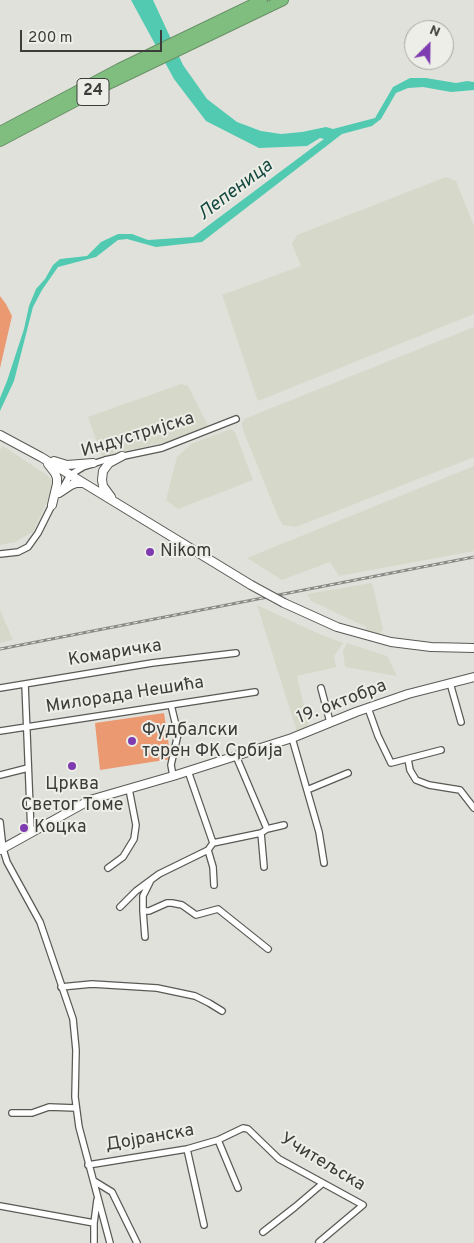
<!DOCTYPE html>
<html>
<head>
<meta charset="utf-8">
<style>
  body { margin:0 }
  #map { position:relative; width:474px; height:1243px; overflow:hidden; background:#e1e1db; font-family:Overpass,sans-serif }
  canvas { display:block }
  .north { position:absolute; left:404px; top:20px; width:50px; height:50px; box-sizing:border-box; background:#eeeee8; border:1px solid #a7a7a2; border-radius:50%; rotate:23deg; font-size:14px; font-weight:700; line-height:20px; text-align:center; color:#3c3c3a }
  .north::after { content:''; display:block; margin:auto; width:18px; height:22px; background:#7f3cb0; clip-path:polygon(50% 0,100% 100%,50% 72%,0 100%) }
  .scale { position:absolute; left:20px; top:30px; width:142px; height:22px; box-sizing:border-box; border:2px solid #3c3c3a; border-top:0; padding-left:6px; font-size:15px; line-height:18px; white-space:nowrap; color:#3c3c3a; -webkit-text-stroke:4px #eeeee8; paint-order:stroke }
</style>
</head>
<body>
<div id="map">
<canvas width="474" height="1243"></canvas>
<div class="north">N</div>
<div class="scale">200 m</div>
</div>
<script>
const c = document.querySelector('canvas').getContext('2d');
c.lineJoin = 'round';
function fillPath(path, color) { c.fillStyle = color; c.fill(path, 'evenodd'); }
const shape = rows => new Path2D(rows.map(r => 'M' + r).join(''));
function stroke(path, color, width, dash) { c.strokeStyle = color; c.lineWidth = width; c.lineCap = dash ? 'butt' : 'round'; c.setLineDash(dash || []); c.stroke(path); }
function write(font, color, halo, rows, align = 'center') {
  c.font = font + ' Overpass,sans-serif'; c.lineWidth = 4; c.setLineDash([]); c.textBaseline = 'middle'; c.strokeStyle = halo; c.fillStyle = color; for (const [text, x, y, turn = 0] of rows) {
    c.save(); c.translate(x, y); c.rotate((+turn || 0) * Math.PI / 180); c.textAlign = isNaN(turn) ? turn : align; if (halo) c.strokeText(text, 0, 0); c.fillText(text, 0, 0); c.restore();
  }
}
const built = shape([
  [446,177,456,181,474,226,474,314,258,401,222,295,301,266,292,244,297,235],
  [474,327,474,457,296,527,283,525,279,519,243,430,242,423,244,419],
  [181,384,188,386,208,426,166,442,102,456,88,417],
  [231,429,235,432,253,480,178,509,166,500,177,457,191,444],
  [3,446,47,475,52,481,53,489,33,532,15,542,0,545,0,449],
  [474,466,474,551,339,576,330,562,282,580,247,558],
  [371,583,373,587,383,629,378,636,365,632,366,627,311,601,307,594],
  [257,605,317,633,343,643,334,656,336,667,297,676,309,727,297,732],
  [0,610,13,640,0,643],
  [347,643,387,656,397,676,345,667,343,651]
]);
const green = shape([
  [0,296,6,304,12,316,0,368],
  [164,713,171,759,100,770,95,723]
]);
const water = shape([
  [131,0,153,0,183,65,207,99,237,122,261,131,281,134,302,132,326,127,333,129,375,118,393,87,410,78,426,78,456,83,467,81,474,82,474,90,451,92,423,87,408,88,396,93,381,119,372,126,342,134,202,242,156,247,127,239,118,240,96,257,58,267,42,290,33,307,14,381,0,411,0,398,7,381,24,329,29,306,36,289,45,279,53,265,60,259,87,256,101,242,118,234,132,234,148,240,193,237,324,139,320,138,307,146,259,148,206,121,174,79]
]);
const street = shape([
  [61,491,70,475,83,467,105,460,162,448,236,419],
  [0,554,18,552,28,547,38,533,53,503],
  [450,683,461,722],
  [25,684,31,833],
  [0,688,152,663,236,653],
  [321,688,330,722],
  [171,705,178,734,171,765,173,776],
  [368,708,378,736,391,763,441,750],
  [0,731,255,692],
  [292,738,319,832,324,863],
  [236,756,267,829,261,833,264,867],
  [408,759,410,770,416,780,429,785,460,790,474,808],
  [188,771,213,843,208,850,213,867,214,885],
  [0,775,28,768],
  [307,790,348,773],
  [0,822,3,849,7,862,40,922,73,1019,76,1050,75,1097,79,1127,110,1243],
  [267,829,284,825],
  [213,843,261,833],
  [108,868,123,857,134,839,136,825,129,789],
  [150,882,143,896,143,911,149,911,167,903,172,903,182,905,196,915,218,909,268,949],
  [120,907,136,891,159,874,208,850],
  [143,911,145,937],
  [61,987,92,984,157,988,195,996,209,1003,222,1011],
  [12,1113,32,1113,49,1107,76,1108],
  [218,1140,238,1188],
  [187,1149,204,1225],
  [88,1165,187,1149,218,1140,243,1128,248,1129,279,1159,363,1205,319,1242,320,1243],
  [94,1181,112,1192,137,1243],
  [0,1206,94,1223],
  [263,1232,295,1207,322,1184],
  [94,1243,94,1223,97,1200]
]);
const secondary = shape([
  [0,435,41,457,251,585],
  [54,461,67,465,93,463],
  [48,464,55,473,57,478,57,484,52,505],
  [59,493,71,485,76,483,81,483],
  [111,497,103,486,102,480,103,471,109,463,122,456],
  [284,603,337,627,391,642,431,647,474,648],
  [0,850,90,800,173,776,292,738,356,712,408,694,474,677]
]);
const highway = shape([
  [0,132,119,69,262,0],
  [0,141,102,87,283,0]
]);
const rail = shape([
  [0,649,474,557]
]);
const secondaryBridge = shape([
  [251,585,284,603]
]);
const markers = [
  [150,552,5,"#7f3cb0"],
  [132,741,5,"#7f3cb0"],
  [72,766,5,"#7f3cb0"],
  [24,828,5,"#7f3cb0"]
];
const shields = [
  [93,92,32]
];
const shieldNames = [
  ["24",93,92]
];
const streetNames = [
  ["Индустријска",138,436,-17],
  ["Комаричка",115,654,-9],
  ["Милорада Нешића",125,696,-9],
  ["19. октобра",342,703,-21],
  ["Дојранска",150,1139,-10],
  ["Учитељска",322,1163,31]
];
const poiNames = [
  ["Nikom",160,552],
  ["Фудбалски",142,731],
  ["терен ФК Србија",142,752],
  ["Црква",72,785,"center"],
  ["Светог Томе",72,806,"center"],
  ["Коцка",34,828]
];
const waterNames = [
  ["Лепеница",236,191,-37]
];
fillPath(built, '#d6d8ca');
fillPath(green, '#eb9971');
fillPath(water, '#51cab1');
stroke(street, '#595a55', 8);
stroke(secondary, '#595a55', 10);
stroke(highway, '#689067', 12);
stroke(street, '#fff', 5.5);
stroke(secondary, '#fff', 8);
stroke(highway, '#7fbe7f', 10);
stroke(rail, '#898985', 3);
stroke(rail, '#eeeee8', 1, [4]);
stroke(secondaryBridge, '#595a55', 10, []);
stroke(secondaryBridge, '#fff', 8);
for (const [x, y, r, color] of markers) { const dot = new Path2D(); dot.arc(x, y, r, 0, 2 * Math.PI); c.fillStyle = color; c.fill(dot); stroke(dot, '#eeeee8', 2); }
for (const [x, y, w] of shields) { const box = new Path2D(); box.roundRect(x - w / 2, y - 13.5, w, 27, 4); c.fillStyle = '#eeeee8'; c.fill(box); stroke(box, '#3c3c3a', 1); }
write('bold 16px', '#3c3c3a', null, shieldNames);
write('18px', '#3c3c3a', '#eeeee8', streetNames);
write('18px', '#3c3c3a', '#eeeee8', poiNames, 'left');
write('italic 19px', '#15493f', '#eeeee8', waterNames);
</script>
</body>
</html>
